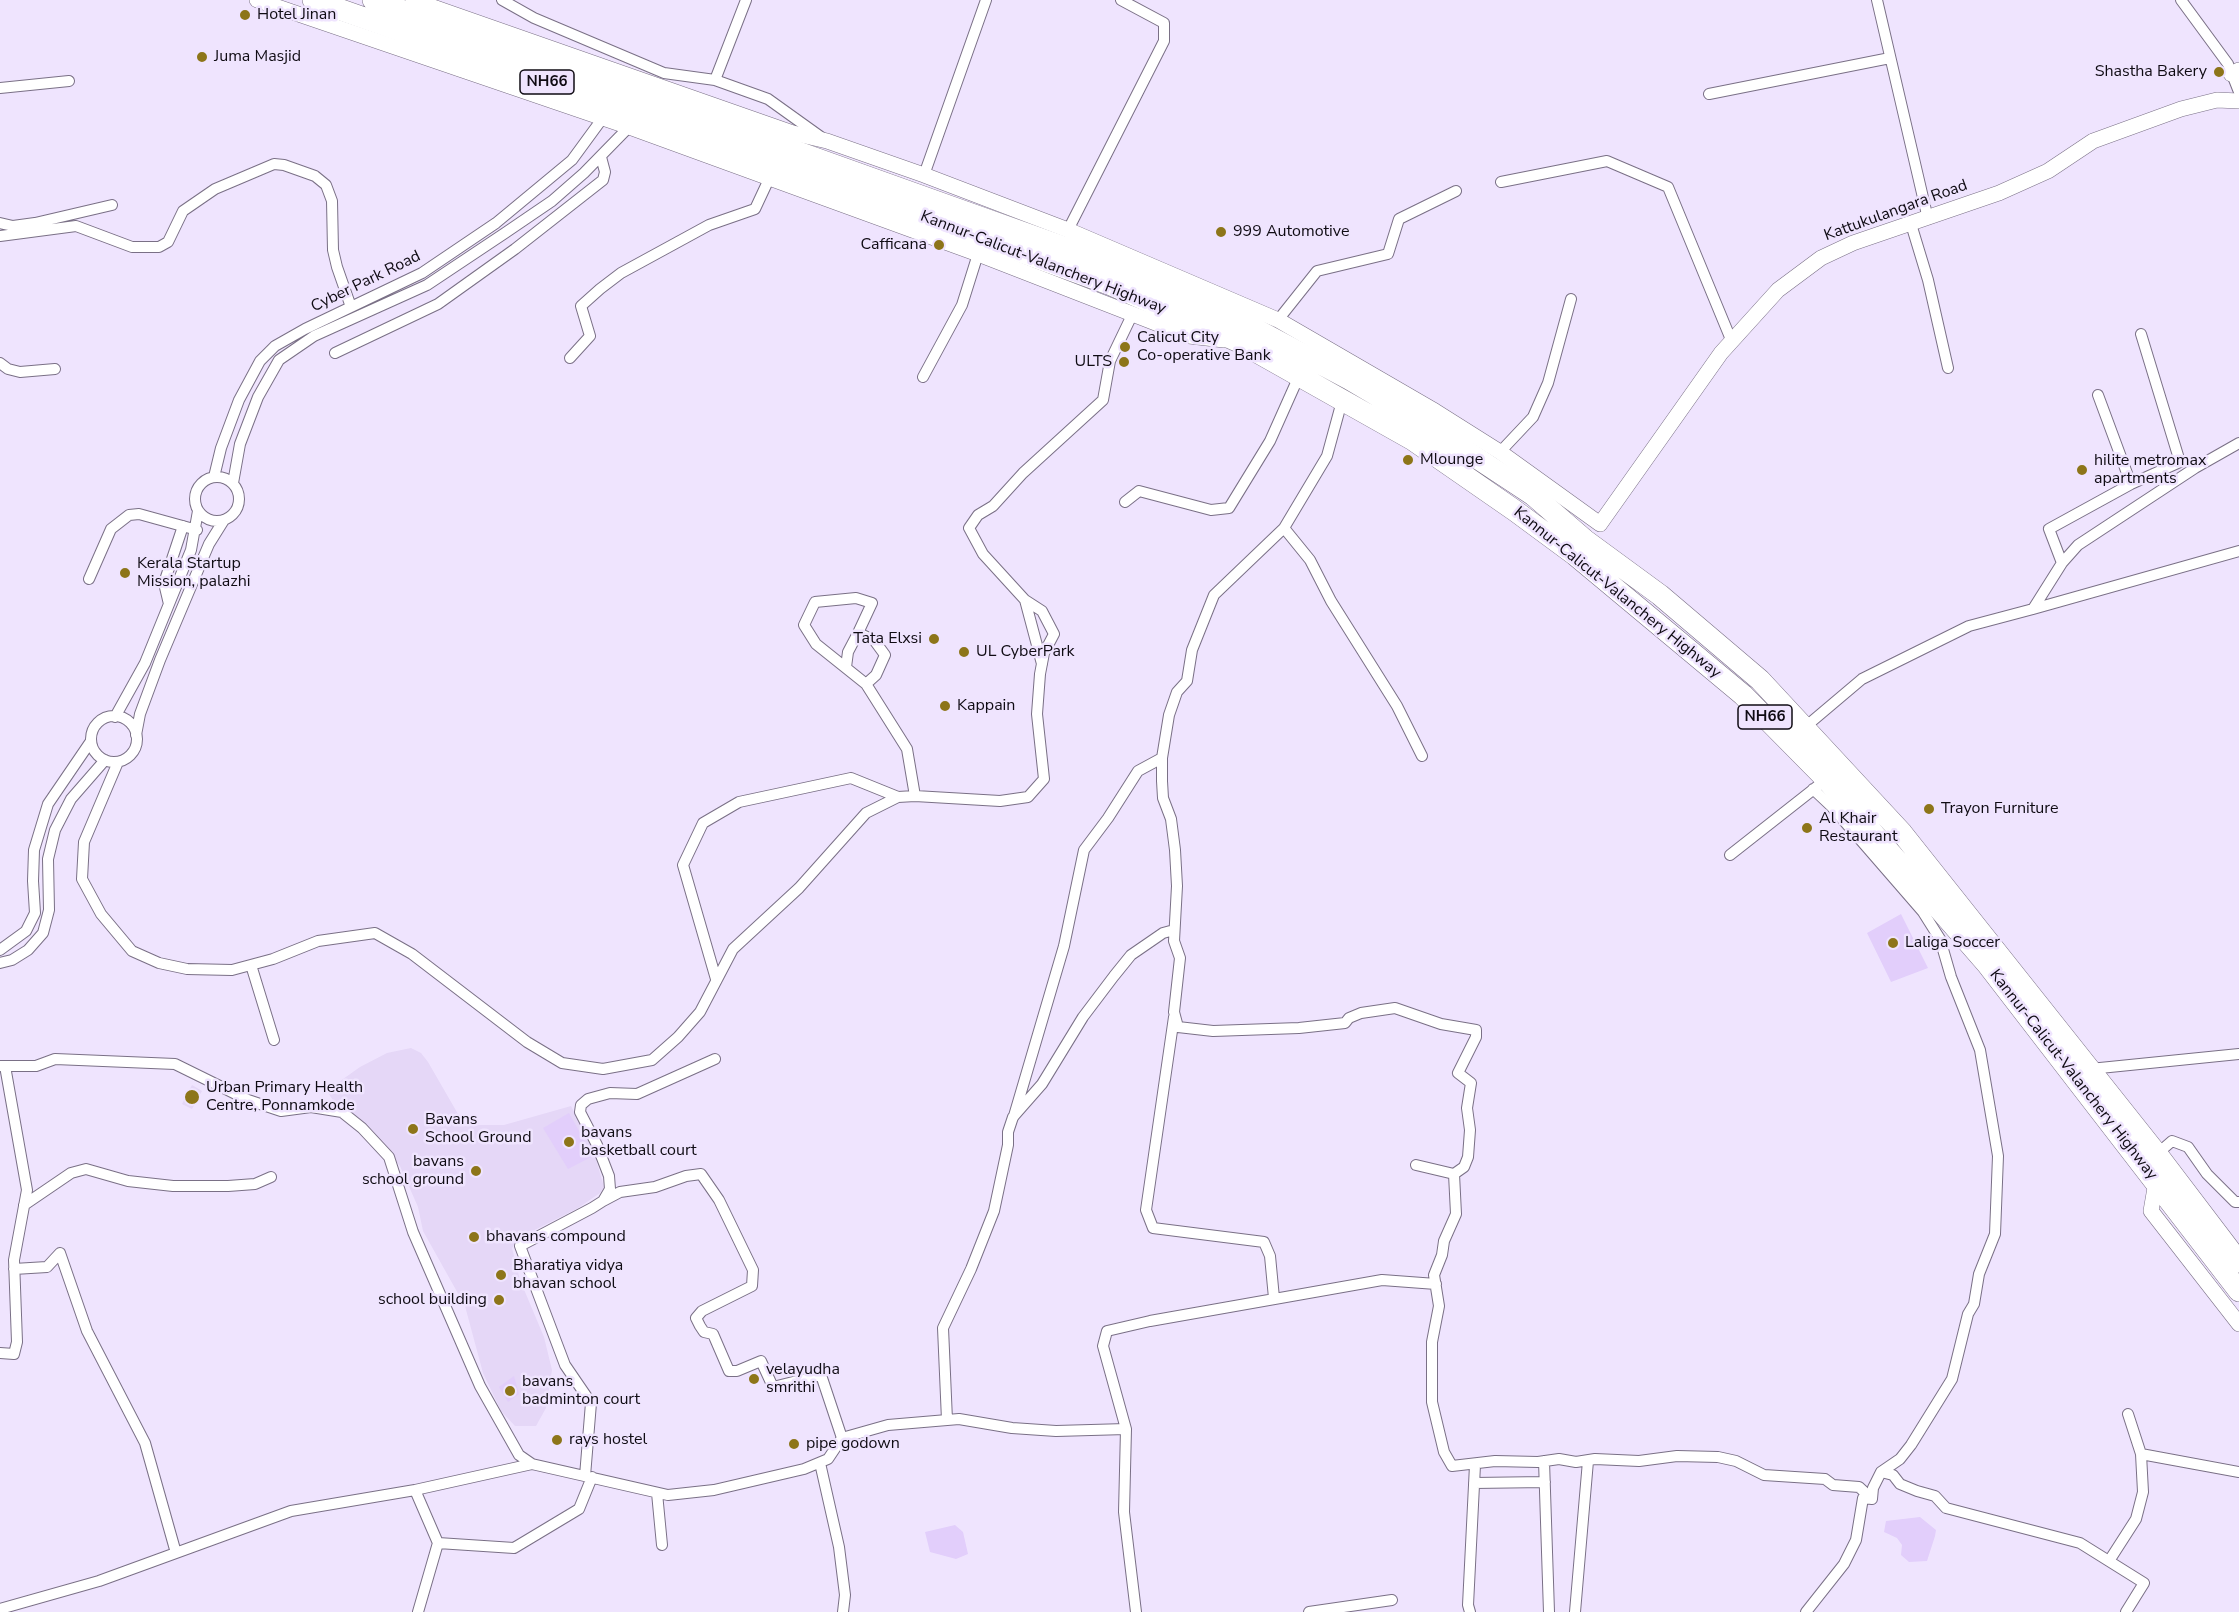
<!DOCTYPE html>
<html>
<head>
<meta charset="utf-8">
<style>
  body { margin:0 }
  canvas { display:block; background:#efe4fe }
</style>
</head>
<body>
<canvas width="2239" height="1612"></canvas>
<script>
const c = document.querySelector('canvas').getContext('2d');
c.lineJoin = 'round';
function fillPath(path, color) { c.fillStyle = color; c.fill(path, 'evenodd'); }
const shape = rows => new Path2D(rows.map(r => 'M' + r).join(''));
function stroke(path, color, width, dash) { c.strokeStyle = color; c.lineWidth = width; c.lineCap = dash ? 'butt' : 'round'; c.setLineDash(dash || []); c.stroke(path); }
function write(font, color, halo, rows, align = 'center') {
  c.font = font + ' "Nunito Sans",sans-serif'; c.lineWidth = 5; c.setLineDash([]); c.textBaseline = 'middle'; c.strokeStyle = halo; c.fillStyle = color; for (const [text, x, y, turn = 0] of rows) {
    c.save(); c.translate(x, y); c.rotate((+turn || 0) * Math.PI / 180); c.textAlign = isNaN(turn) ? turn : align; if (halo) c.strokeText(text, 0, 0); c.fillText(text, 0, 0); c.restore();
  }
}
const built = shape([
  [411,1048,421,1053,428,1062,458,1114,466,1122,475,1125,504,1125,571,1106,593,1149,604,1187,600,1193,578,1208,519,1238,512,1248,520,1280,544,1337,552,1370,546,1408,536,1426,515,1426,501,1411,483,1373,465,1306,423,1231,418,1207,400,1166,353,1114,335,1103,328,1093,329,1089,360,1067,387,1053],
  [192,1085,202,1091,192,1109,182,1104]
]);
const green = shape([
  [1901,914,1928,968,1891,982,1867,933],
  [569,1113,593,1156,568,1169,543,1128],
  [514,1376,519,1394,508,1402,499,1387],
  [1920,1517,1936,1530,1935,1536,1927,1561,1909,1562,1901,1555,1902,1545,1897,1538,1884,1532,1886,1521],
  [955,1525,963,1532,968,1554,956,1559,930,1552,925,1532]
]);
const street = shape([
  [502,0,534,18,664,73,715,80,768,99,821,137],
  [1877,0,1928,219],
  [2181,0,2228,64,2239,92],
  [715,80,746,0],
  [0,88,69,81],
  [1709,94,1890,58],
  [924,175,986,0],
  [1501,182,1607,161,1668,187,1732,342],
  [0,223,13,226,35,223,112,205],
  [1911,224,1928,280,1948,368],
  [1068,230,1164,41,1164,23,1121,0],
  [0,236,76,226,132,247,159,247,168,242,183,211,215,189,274,164,284,165,315,176,326,185,332,201,333,250,337,267,351,307],
  [1278,320,1317,271,1388,254,1399,219,1456,191],
  [335,353,438,304,515,249,603,180,605,172,601,157],
  [570,358,590,336,581,306,600,289,621,273,709,225,755,209,769,179],
  [0,363,8,369,20,372,55,369],
  [923,377,962,305,978,254],
  [2098,395,2131,484],
  [1342,401,1327,456,1284,528,1214,595,1192,650,1187,681,1177,692,1169,715,1162,758,1162,781,1163,798,1171,819,1175,850,1177,886,1174,941,1180,958,1174,1012,1178,1027,1213,1031,1299,1028,1345,1023,1349,1018,1361,1013,1395,1008,1441,1024,1476,1030,1476,1037,1458,1073,1471,1083,1467,1108,1470,1130,1468,1157,1464,1167,1454,1174,1456,1214,1444,1241,1442,1255,1434,1275,1439,1306,1432,1342,1432,1402,1444,1452,1452,1466,1495,1461,1538,1462,1559,1459,1576,1462,1595,1459,1639,1461,1677,1456,1718,1457,1736,1461,1764,1475,1825,1479,1833,1485,1859,1487,1872,1499],
  [1500,452,1533,417,1548,383,1571,299],
  '195 499a22 22 0 1 1 44 0a22 22 0 1 1-44 0Z',
  [214,477,221,448,239,400,260,361,275,346,305,329,422,273,496,223,572,160,602,119],
  [233,483,240,444,258,397,279,360,314,336,427,285,505,233,552,201,584,173,629,127],
  [1125,502,1139,491,1211,510,1229,508,1270,441,1299,376],
  [1284,528,1310,560,1331,601,1397,706,1422,756],
  [2062,563,2049,529,2131,484,2180,462,2141,334],
  [89,579,111,529,129,515,139,514,197,530],
  [1025,600,1042,664],
  [169,604,164,583,183,526],
  [2033,609,2239,551],
  [858,633,872,603,856,598,815,602,804,625,816,644,866,684,907,749,915,796,1000,801,1028,797,1044,779,1037,714,1040,674,1044,653,1054,634,1042,611,1025,600,983,554,969,528,978,515,993,506,1023,473,1103,400,1110,361,1133,313],
  [846,667,848,652,858,633,874,640,885,655,876,675,866,684],
  '91 739a23 23 0 1 1 46 0a23 23 0 1 1-46 0Z',
  [115,717,145,663,191,550,198,511],
  [1804,728,1862,679,1969,626,2033,609,2062,563,2078,545,2195,468,2239,443],
  [136,735,140,714,160,660,209,544,224,520],
  [118,762,84,842,82,879,101,914,132,951,159,963,187,969,232,970,273,959,318,941,375,933,412,954,527,1042,562,1063,603,1069,652,1060,678,1037,700,1012,733,949,799,888,866,813,898,797,915,796],
  [1813,789,1831,806,1923,912,1940,939,1951,977,1980,1050,1998,1156,1995,1234,1979,1274,1974,1304,1968,1314,1952,1379,1911,1445,1900,1459,1881,1472,1873,1488,1872,1499],
  [1730,855,1819,785],
  [0,950,26,931,35,913,33,881,34,850,48,804,91,741],
  [0,963,12,960,28,950,43,933,49,910,48,859,55,830,71,799,105,760],
  [251,965,274,1040],
  [716,979,683,865,703,823,739,802,851,778,898,797],
  [1174,1017,1146,1210,1153,1228,1264,1242,1270,1256,1274,1298],
  [0,1066,36,1066,55,1059,175,1064,248,1100,281,1111,311,1107,342,1112,362,1128,389,1157,413,1232,480,1386,519,1455,532,1464,668,1495,714,1490,804,1469,828,1459,842,1438,888,1425,959,1419,1012,1428,1056,1431,1126,1429,1124,1512,1136,1612],
  [2090,1069,2239,1054],
  [1014,1116,1064,946,1084,850,1108,818,1138,771,1162,758],
  [2157,1154,2172,1141,2188,1147,2207,1174,2235,1202,2239,1202],
  [1416,1165,1454,1174],
  [603,1201,620,1192,655,1187,686,1176,701,1174,719,1200,753,1270,752,1286,702,1311,696,1318,700,1326,704,1332,713,1334,729,1371,737,1371,761,1361,773,1387,821,1375,842,1438],
  [24,1205,71,1173,86,1169,128,1181,173,1186,228,1186,255,1184,271,1177],
  [14,1269,47,1267,60,1253,87,1331,145,1443,176,1553],
  [0,1353,14,1354,17,1342,14,1260,27,1190,5,1066],
  [947,1420,943,1328,971,1269,994,1211,1008,1145,1008,1132,1013,1117,1042,1084,1083,1017,1114,976,1131,955,1163,933,1174,930],
  [1126,1429,1103,1346,1107,1331,1150,1321,1382,1280,1436,1284],
  [2141,1454,2239,1472],
  [1544,1461,1549,1612],
  [820,1463,839,1547,845,1595,843,1612],
  [1881,1472,1893,1475,1900,1484,1917,1491,1935,1496,1946,1508,2080,1543,2144,1583,2126,1612],
  [585,1476,591,1403,565,1365,520,1246,592,1208,603,1201,610,1189,609,1176,597,1145,580,1112,581,1105,588,1099,610,1093,637,1094,715,1059],
  [1474,1483,1545,1482],
  [415,1490,532,1464],
  [657,1493,662,1545],
  [2109,1561,2136,1519,2143,1492,2141,1454,2128,1414],
  [0,1609,99,1581,291,1511,415,1490,438,1543],
  [418,1612,438,1543,514,1548,579,1509,592,1477],
  [1309,1612,1392,1600],
  [1470,1612,1468,1605,1475,1465],
  [1575,1612,1588,1461],
  [1806,1612,1844,1564,1856,1540,1863,1498,1872,1499]
]);
const secondary = shape([
  [257,0,629,127,978,254,1189,336,1224,340],
  [413,0,793,133,827,141,924,175,1068,230,1278,320,1435,411,1500,452,1600,524,1721,353,1778,290,1821,258,1853,243,1999,193,2048,171,2093,141,2181,109,2217,100,2239,101],
  [2231,74,2239,70],
  [2156,1182,2151,1211,2239,1324]
]);
const highway = shape([
  [313,0,782,165,1111,285,1239,342,1413,440,1514,510,1575,555,1743,695,1826,779,1987,964,2239,1291],
  [373,0,1111,264,1248,325,1349,379,1427,425,1533,495,1585,540,1660,595,1760,680,1902,833,2157,1154,2239,1262]
]);
const markers = [
  [245,15,6,"#8d7519"],
  [202,57,6,"#8d7519"],
  [2219,72,6,"#8d7519"],
  [1221,232,6,"#8d7519"],
  [939,245,6,"#8d7519"],
  [1125,347,6,"#8d7519"],
  [1124,362,6,"#8d7519"],
  [1408,460,6,"#8d7519"],
  [2082,470,6,"#8d7519"],
  [125,573,6,"#8d7519"],
  [934,639,6,"#8d7519"],
  [964,652,6,"#8d7519"],
  [945,706,6,"#8d7519"],
  [1929,809,6,"#8d7519"],
  [1807,828,6,"#8d7519"],
  [1893,943,6,"#8d7519"],
  [192,1097,8,"#8d7519"],
  [413,1129,6,"#8d7519"],
  [569,1142,6,"#8d7519"],
  [476,1171,6,"#8d7519"],
  [474,1237,6,"#8d7519"],
  [501,1275,6,"#8d7519"],
  [499,1300,6,"#8d7519"],
  [754,1379,6,"#8d7519"],
  [510,1391,6,"#8d7519"],
  [557,1440,6,"#8d7519"],
  [794,1444,6,"#8d7519"]
];
const shields = [
  [547,82,54],
  [1765,717,54]
];
const shieldNames = [
  ["NH66",547,82],
  ["NH66",1765,717]
];
const poiNames = [
  ["Hotel Jinan",257,15],
  ["Juma Masjid",214,57],
  ["Shastha Bakery",2207,72,"right"],
  ["999 Automotive",1233,232],
  ["Cafficana",927,245,"right"],
  ["Calicut City",1137,338],
  ["Co-operative Bank",1137,356],
  ["ULTS",1112,362,"right"],
  ["Mlounge",1420,460],
  ["hilite metromax",2094,461],
  ["apartments",2094,479],
  ["Kerala Startup",137,564],
  ["Mission, palazhi",137,582],
  ["Tata Elxsi",922,639,"right"],
  ["UL CyberPark",976,652],
  ["Kappain",957,706],
  ["Trayon Furniture",1941,809],
  ["Al Khair",1819,819],
  ["Restaurant",1819,837],
  ["Laliga Soccer",1905,943],
  ["Urban Primary Health",206,1088],
  ["Centre, Ponnamkode",206,1106],
  ["Bavans",425,1120],
  ["School Ground",425,1138],
  ["bavans",581,1133],
  ["basketball court",581,1151],
  ["bavans",464,1162,"right"],
  ["school ground",464,1180,"right"],
  ["bhavans compound",486,1237],
  ["Bharatiya vidya",513,1266],
  ["bhavan school",513,1284],
  ["school building",487,1300,"right"],
  ["velayudha",766,1370],
  ["smrithi",766,1388],
  ["bavans",522,1382],
  ["badminton court",522,1400],
  ["rays hostel",569,1440],
  ["pipe godown",806,1444]
];
const streetNames = [
  ["Kattukulangara Road",1896,211,-20],
  ["Kannur-Calicut-Valanchery Highway",1043,263,21],
  ["Cyber Park Road",366,282,-26],
  ["Kannur-Calicut-Valanchery Highway",1617,593,39],
  ["Kannur-Calicut-Valanchery Highway",2073,1075,52]
];
fillPath(built, '#e5d7f7');
fillPath(green, '#e2cefb');
stroke(street, '#7a7086', 12);
stroke(secondary, '#7a7086', 16);
stroke(highway, '#7a7086', 22);
stroke(street, '#fff', 10);
stroke(secondary, '#fff', 15);
stroke(highway, '#fff', 21);
for (const [x, y, r, color] of markers) { const dot = new Path2D(); dot.arc(x, y, r, 0, 2 * Math.PI); c.fillStyle = color; c.fill(dot); stroke(dot, '#efe4fe', 2); }
for (const [x, y, w] of shields) { const box = new Path2D(); box.roundRect(x - w / 2, y - 12, w, 24, 4.5); c.fillStyle = '#efe4fe'; c.fill(box); stroke(box, '#0f0b13', 1.5); }
write('bold 15px', '#0f0b13', null, shieldNames);
write('16px', '#0f0b13', '#efe4fe', poiNames, 'left');
write('16px', '#0f0b13', '#efe4fe', streetNames);
</script>
</body>
</html>
